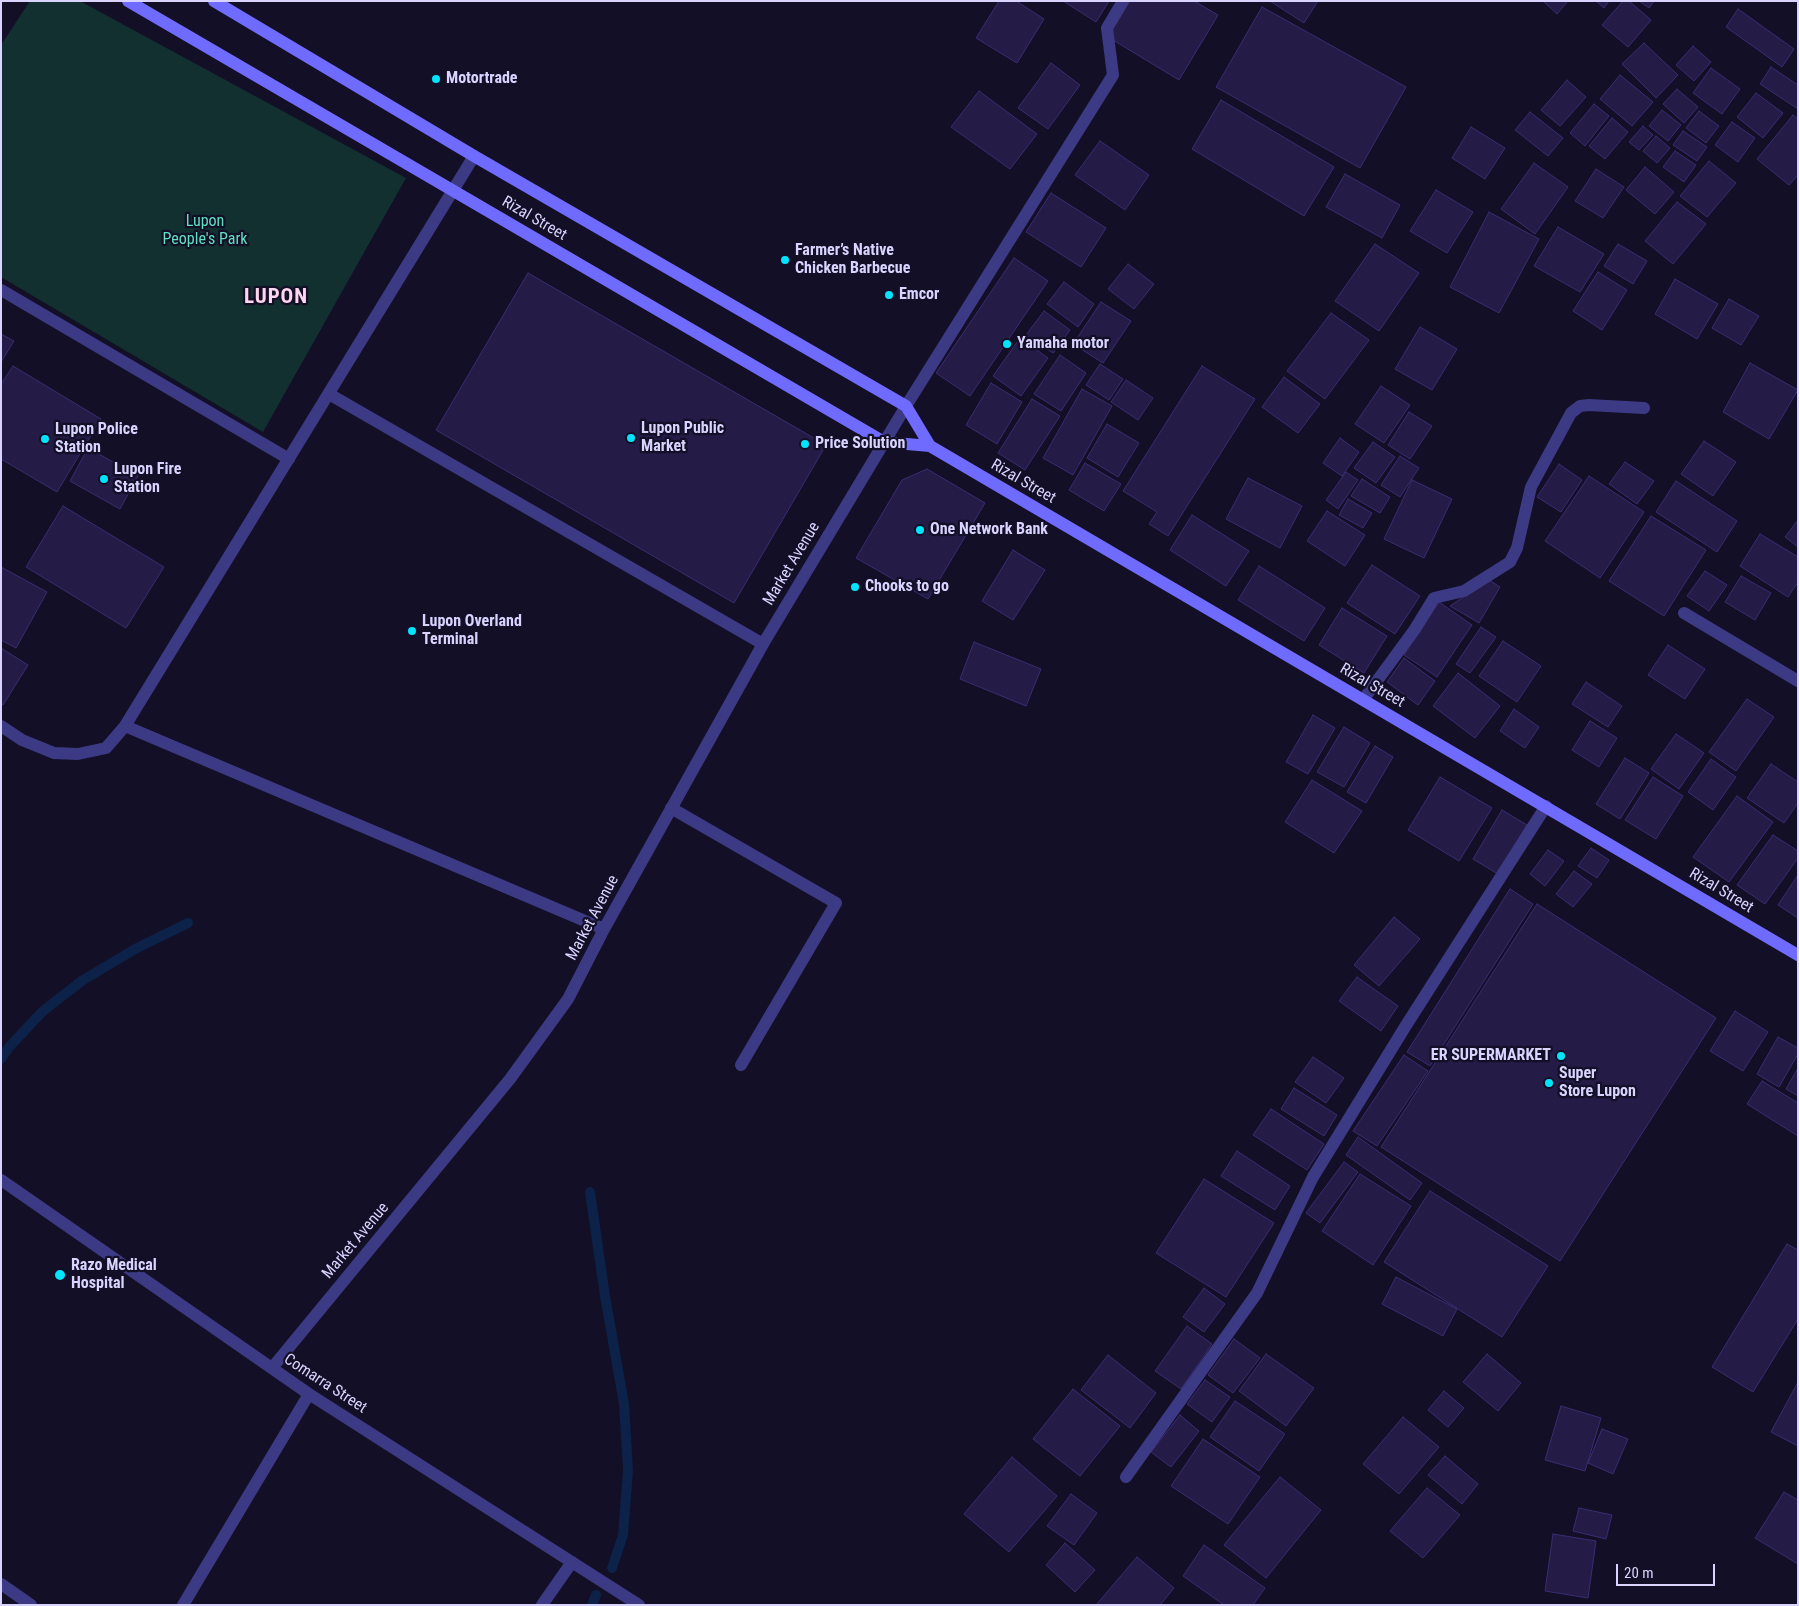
<!DOCTYPE html>
<html>
<head>
<meta charset="utf-8">
<style>
  body { margin:0 }
  #map { position:relative; width:1799px; height:1606px; overflow:hidden; background:#130f26; font-family:"Roboto Condensed",sans-serif }
  canvas { display:block }
  .frame { position:absolute; inset:0; border:2px solid #d9d4ff; pointer-events:none }
  .scale { position:absolute; left:1616px; top:1564px; width:99px; height:22px; box-sizing:border-box; border:2px solid #d9d4ff; border-top:0; padding-left:6px; font-size:15px; line-height:18px; white-space:nowrap; color:#d9d4ff; -webkit-text-stroke:4px #130f26; paint-order:stroke }
</style>
</head>
<body>
<div id="map">
<canvas width="1799" height="1606"></canvas>
<div class="frame"></div>
<div class="scale">20 m</div>
</div>
<script>
const c = document.querySelector('canvas').getContext('2d');
c.lineJoin = 'round';
function fillPath(path, color) { c.fillStyle = color; c.fill(path, 'evenodd'); }
const shape = rows => new Path2D(rows.map(r => 'M' + r).join(''));
function stroke(path, color, width, dash) { c.strokeStyle = color; c.lineWidth = width; c.lineCap = dash ? 'butt' : 'round'; c.setLineDash(dash || []); c.stroke(path); }
function write(font, color, halo, rows, align = 'center') {
  c.font = font + ' "Roboto Condensed",sans-serif'; c.lineWidth = 4.5; c.setLineDash([]); c.textBaseline = 'middle'; c.strokeStyle = halo; c.fillStyle = color; for (const [text, x, y, turn = 0] of rows) {
    c.save(); c.translate(x, y); c.rotate((+turn || 0) * Math.PI / 180); c.textAlign = isNaN(turn) ? turn : align; if (halo) c.strokeText(text, 0, 0); c.fillText(text, 0, 0); c.restore();
  }
}
const green = shape([
  [30,1,80,1,406,178,263,432,1,277,1,45]
]);
const stream = shape([
  [1,1059,10,1046,43,1011,83,980,137,948,188,923],
  [590,1192,605,1296,624,1404,628,1470,623,1535,612,1568],
  [592,1605,596,1595]
]);
const building = shape([
  [999,1,1016,1,1044,19,1017,63,976,38,999,1],
  [1063,1,1109,1,1096,22,1063,1],
  [1130,1,1194,1,1218,15,1179,80,1108,37,1130,1],
  [1270,1,1318,1,1304,23,1270,1],
  [1543,1,1568,1,1557,14,1543,1],
  [1596,1,1609,1,1604,8,1596,1],
  [1623,1,1629,1,1651,20,1628,47,1602,25,1623,1],
  [1639,1,1654,1,1649,8,1639,1],
  [1262,7,1406,87,1360,168,1216,87,1262,7],
  [1738,9,1794,49,1782,67,1726,27,1738,9],
  [1644,43,1678,75,1656,98,1622,64,1644,43],
  [1693,46,1711,62,1694,81,1676,65,1693,46],
  [1051,63,1080,85,1048,129,1018,108,1051,63],
  [1771,67,1798,85,1798,109,1760,84,1771,67],
  [1711,68,1740,89,1722,114,1693,93,1711,68],
  [1620,75,1653,102,1632,126,1600,99,1620,75],
  [1567,80,1586,97,1560,126,1541,110,1567,80],
  [1677,89,1698,107,1684,123,1663,104,1677,89],
  [979,91,1037,134,1010,169,951,127,979,91],
  [1756,93,1783,113,1763,138,1737,117,1756,93],
  [1221,100,1334,167,1304,216,1192,149,1221,100],
  [1594,104,1609,116,1585,146,1570,133,1594,104],
  [1662,110,1681,125,1668,141,1649,126,1662,110],
  [1699,111,1719,126,1706,143,1686,128,1699,111],
  [1530,112,1563,138,1548,156,1515,130,1530,112],
  [1793,115,1798,119,1798,175,1789,185,1757,159,1793,115],
  [1612,118,1628,132,1605,159,1589,146,1612,118],
  [1732,122,1755,138,1738,162,1715,145,1732,122],
  [1643,126,1653,135,1639,150,1629,142,1643,126],
  [1471,127,1505,148,1485,179,1452,158,1471,127],
  [1683,131,1707,147,1697,161,1673,145,1683,131],
  [1656,136,1670,148,1657,163,1643,151,1656,136],
  [1100,141,1149,175,1125,210,1075,175,1100,141],
  [1675,151,1696,165,1684,182,1663,167,1675,151],
  [1709,161,1736,183,1707,217,1680,196,1709,161],
  [1534,163,1568,187,1535,234,1501,209,1534,163],
  [1645,167,1674,192,1655,214,1626,190,1645,167],
  [1596,169,1624,187,1603,218,1575,201,1596,169],
  [1345,174,1400,205,1382,238,1326,207,1345,174],
  [1436,190,1473,212,1447,253,1410,231,1436,190],
  [1051,193,1106,228,1081,267,1026,232,1051,193],
  [1677,202,1706,224,1673,264,1645,241,1677,202],
  [1489,212,1539,239,1499,313,1450,287,1489,212],
  [1558,227,1604,254,1580,292,1534,266,1558,227],
  [1375,244,1419,273,1379,331,1335,301,1375,244],
  [1618,244,1647,261,1633,284,1604,266,1618,244],
  [1014,258,1048,281,970,396,936,373,1014,258],
  [1128,264,1154,284,1134,309,1108,289,1128,264],
  [1598,272,1627,290,1602,330,1573,311,1598,272],
  [528,273,826,445,734,603,436,430,528,273],
  [1675,279,1718,304,1697,339,1655,314,1675,279],
  [1064,282,1094,304,1078,327,1047,304,1064,282],
  [1729,299,1759,316,1741,345,1712,328,1729,299],
  [1101,302,1131,321,1103,363,1073,344,1101,302],
  [1044,311,1070,330,1053,353,1026,335,1044,311],
  [1331,313,1369,340,1325,399,1287,371,1331,313],
  [1420,327,1457,349,1432,390,1395,369,1420,327],
  [1,334,14,341,1,362,1,334],
  [1020,338,1048,358,1021,396,993,376,1020,338],
  [1060,355,1086,373,1061,411,1034,394,1060,355],
  [1750,363,1798,390,1769,439,1723,412,1750,363],
  [1100,364,1123,379,1109,400,1086,385,1100,364],
  [13,366,101,419,57,492,1,459,1,384,13,366],
  [1202,366,1255,399,1168,536,1149,524,1157,512,1123,491,1202,366],
  [1284,377,1320,404,1298,433,1262,407,1284,377],
  [1126,380,1153,398,1138,420,1111,402,1126,380],
  [991,383,1022,402,997,444,966,425,991,383],
  [1381,386,1410,405,1384,443,1355,424,1381,386],
  [1082,389,1112,406,1073,475,1043,458,1082,389],
  [1032,399,1060,416,1025,470,998,453,1032,399],
  [1409,412,1432,426,1410,459,1388,445,1409,412],
  [1107,424,1139,443,1118,477,1087,458,1107,424],
  [1340,438,1359,452,1342,476,1323,463,1340,438],
  [1704,441,1736,462,1713,496,1681,474,1704,441],
  [1373,442,1395,457,1376,483,1354,468,1373,442],
  [88,448,138,476,120,509,70,481,88,448],
  [1400,456,1419,468,1400,497,1381,485,1400,456],
  [1625,462,1654,481,1637,504,1609,484,1625,462],
  [1085,463,1121,484,1104,511,1069,490,1085,463],
  [1559,464,1582,480,1561,512,1537,497,1559,464],
  [927,469,985,503,928,599,856,558,902,480,927,469],
  [1346,472,1358,480,1338,509,1326,500,1346,472],
  [1589,476,1644,512,1600,578,1545,541,1589,476],
  [1248,478,1302,506,1280,548,1226,519,1248,478],
  [1362,479,1390,497,1380,513,1351,496,1362,479],
  [1412,480,1452,499,1424,558,1384,539,1412,480],
  [1676,481,1737,521,1717,552,1656,512,1676,481],
  [1348,499,1372,513,1363,528,1339,515,1348,499],
  [63,506,164,567,126,628,26,567,63,506],
  [1327,511,1365,535,1345,566,1307,541,1327,511],
  [1192,515,1249,551,1226,586,1170,550,1192,515],
  [1651,516,1706,550,1664,616,1609,581,1651,516],
  [1798,520,1798,547,1785,537,1798,520],
  [1760,534,1798,557,1798,582,1788,597,1740,566,1760,534],
  [1013,550,1045,570,1013,620,982,601,1013,550],
  [1372,565,1420,596,1395,634,1347,603,1372,565],
  [1259,566,1325,608,1304,641,1238,600,1259,566],
  [1,567,47,592,16,648,1,640,1,567],
  [1705,571,1727,585,1709,611,1687,596,1705,571],
  [1741,576,1771,593,1755,620,1725,602,1741,576],
  [1489,580,1500,587,1479,623,1450,606,1489,580],
  [1439,602,1472,625,1437,677,1404,655,1439,602],
  [1342,608,1387,636,1364,673,1319,645,1342,608],
  [1481,627,1496,637,1470,673,1456,664,1481,627],
  [1503,641,1541,666,1517,702,1479,676,1503,641],
  [974,642,1041,669,1026,706,960,679,974,642],
  [1668,645,1705,669,1685,699,1648,675,1668,645],
  [1,648,28,665,3,705,1,704,1,648],
  [1404,658,1435,681,1418,705,1387,682,1404,658],
  [1458,673,1500,706,1475,738,1433,706,1458,673],
  [1586,682,1622,706,1608,727,1572,704,1586,682],
  [1747,699,1774,717,1736,771,1709,752,1747,699],
  [1514,709,1539,727,1525,748,1500,731,1514,709],
  [1313,715,1335,728,1308,774,1286,762,1313,715],
  [1590,721,1617,738,1599,767,1572,750,1590,721],
  [1344,727,1370,743,1344,787,1317,772,1344,727],
  [1676,734,1704,753,1679,789,1651,769,1676,734],
  [1375,746,1393,757,1366,803,1347,792,1375,746],
  [1625,758,1649,773,1620,819,1596,804,1625,758],
  [1711,759,1736,777,1713,810,1688,792,1711,759],
  [1771,764,1798,782,1798,803,1784,823,1747,798,1771,764],
  [1440,777,1492,808,1459,861,1408,830,1440,777],
  [1653,777,1683,796,1656,839,1625,820,1653,777],
  [1312,780,1362,811,1334,853,1285,822,1312,780],
  [1737,796,1773,822,1729,882,1693,857,1737,796],
  [1502,810,1527,825,1498,874,1473,859,1502,810],
  [1773,835,1798,851,1798,858,1765,904,1737,885,1773,835],
  [1591,848,1609,860,1597,878,1578,866,1591,848],
  [1548,850,1564,861,1545,886,1530,874,1548,850],
  [1574,871,1592,884,1573,907,1556,894,1574,871],
  [1798,875,1798,918,1778,905,1798,875],
  [1510,889,1533,904,1430,1066,1407,1052,1510,889],
  [1537,904,1716,1018,1560,1261,1381,1147,1537,904],
  [1394,917,1420,939,1379,986,1354,965,1394,917],
  [1357,977,1398,1006,1381,1031,1339,1001,1357,977],
  [1735,1011,1768,1032,1743,1071,1710,1051,1735,1011],
  [1778,1037,1798,1048,1798,1054,1779,1087,1757,1074,1778,1037],
  [1404,1055,1428,1071,1377,1146,1353,1131,1404,1055],
  [1313,1057,1344,1078,1326,1103,1295,1082,1313,1057],
  [1798,1068,1798,1096,1786,1089,1798,1068],
  [1762,1081,1798,1103,1798,1136,1747,1104,1762,1081],
  [1294,1088,1337,1115,1324,1136,1281,1109,1294,1088],
  [1271,1109,1324,1144,1307,1170,1253,1135,1271,1109],
  [1358,1137,1422,1183,1410,1200,1346,1155,1358,1137],
  [1237,1151,1290,1186,1275,1210,1221,1176,1237,1151],
  [1344,1162,1358,1172,1320,1223,1306,1213,1344,1162],
  [1360,1174,1411,1206,1373,1265,1322,1231,1360,1174],
  [1204,1179,1274,1223,1226,1297,1156,1253,1204,1179],
  [1430,1191,1548,1266,1502,1337,1384,1262,1430,1191],
  [1787,1244,1798,1250,1798,1319,1753,1392,1712,1367,1787,1244],
  [1396,1277,1457,1309,1443,1336,1382,1304,1396,1277],
  [1204,1288,1225,1304,1204,1332,1183,1317,1204,1288],
  [1187,1326,1212,1344,1181,1389,1155,1371,1187,1326],
  [1234,1339,1260,1358,1233,1393,1208,1375,1234,1339],
  [1266,1354,1314,1388,1286,1426,1239,1391,1266,1354],
  [1487,1354,1521,1383,1498,1411,1463,1382,1487,1354],
  [1108,1355,1156,1393,1130,1428,1081,1390,1108,1355],
  [1205,1380,1230,1397,1212,1422,1187,1404,1205,1380],
  [1798,1382,1798,1446,1771,1432,1798,1382],
  [1073,1389,1120,1426,1080,1476,1033,1439,1073,1389],
  [1444,1391,1464,1408,1448,1427,1428,1410,1444,1391],
  [1235,1401,1285,1434,1259,1471,1210,1437,1235,1401],
  [1561,1406,1601,1418,1585,1471,1545,1460,1561,1406],
  [1180,1415,1199,1431,1171,1467,1151,1452,1180,1415],
  [1403,1417,1439,1447,1399,1494,1363,1464,1403,1417],
  [1602,1429,1628,1439,1613,1474,1588,1463,1602,1429],
  [1203,1439,1260,1477,1228,1524,1171,1486,1203,1439],
  [1445,1456,1478,1484,1462,1504,1428,1475,1445,1456],
  [1012,1457,1057,1496,1009,1552,964,1514,1012,1457],
  [1280,1477,1321,1510,1266,1578,1224,1545,1280,1477],
  [1427,1488,1460,1515,1423,1558,1390,1531,1427,1488],
  [1784,1492,1798,1500,1798,1564,1755,1538,1784,1492],
  [1071,1494,1097,1513,1074,1545,1047,1526,1071,1494],
  [1579,1508,1612,1515,1606,1539,1573,1531,1579,1508],
  [1553,1534,1596,1541,1588,1598,1545,1591,1553,1534],
  [1065,1543,1095,1570,1075,1592,1046,1565,1065,1543],
  [1204,1545,1265,1588,1253,1605,1224,1605,1183,1576,1204,1545],
  [1137,1557,1174,1588,1160,1605,1096,1605,1137,1557]
]);
const lane = shape([
  [1,290,289,459],
  [329,394,763,644],
  [671,808,836,903,741,1065]
]);
const street = shape([
  [1684,613,1798,681],
  [1363,700,1415,629,1434,598,1464,591,1510,562,1517,548,1531,487,1571,413,1580,406,1589,405,1644,408],
  [1,726,22,740,54,753,78,754,106,748,125,726,474,156],
  [125,726,604,929],
  [1,1180,309,1394,639,1605],
  [272,1368,510,1079,568,999,604,929,763,644,906,406,1113,75,1107,28,1123,1],
  [1126,1477,1257,1293,1313,1177,1405,1027,1546,806],
  [1,1584,31,1605],
  [183,1605,309,1394],
  [542,1605,572,1562]
]);
const secondary = shape([
  [128,1,884,442,930,446,1798,955],
  [214,1,474,156,906,406,930,446]
]);
const markers = [
  [436,79,5,"#00e5ff"],
  [785,260,5,"#00e5ff"],
  [889,295,5,"#00e5ff"],
  [1007,344,5,"#00e5ff"],
  [631,438,5,"#00e5ff"],
  [45,439,5,"#00e5ff"],
  [805,444,5,"#00e5ff"],
  [104,479,5,"#00e5ff"],
  [920,530,5,"#00e5ff"],
  [855,587,5,"#00e5ff"],
  [412,631,5,"#00e5ff"],
  [1561,1056,5,"#00e5ff"],
  [1549,1083,5,"#00e5ff"],
  [60,1275,6,"#00e5ff"]
];
const poiNames = [
  ["Motortrade",446,79],
  ["Farmer’s Native",795,251],
  ["Chicken Barbecue",795,269],
  ["Emcor",899,295],
  ["Yamaha motor",1017,344],
  ["Lupon Public",641,429],
  ["Market",641,447],
  ["Lupon Police",55,430],
  ["Station",55,448],
  ["Price Solution",815,444],
  ["Lupon Fire",114,470],
  ["Station",114,488],
  ["One Network Bank",930,530],
  ["Chooks to go",865,587],
  ["Lupon Overland",422,622],
  ["Terminal",422,640],
  ["ER SUPERMARKET",1551,1056,"right"],
  ["Super",1559,1074],
  ["Store Lupon",1559,1092],
  ["Razo Medical",71,1266],
  ["Hospital",71,1284]
];
const streetNames = [
  ["Rizal Street",534,219,30],
  ["Rizal Street",1023,482,30],
  ["Market Avenue",792,564,-59],
  ["Rizal Street",1372,686,30],
  ["Rizal Street",1721,891,31],
  ["Market Avenue",593,918,-62],
  ["Market Avenue",356,1241,-50],
  ["Comarra Street",325,1384,33]
];
const parkNames = [
  ["Lupon",205,222],
  ["People's Park",205,240]
];
const districtNames = [
  ["LUPON",276,298]
];
fillPath(green, '#12302f');
stroke(stream, '#0c2248', 10);
fillPath(building, '#241b47');
stroke(building, '#3b2d73', 1);
stroke(lane, '#3d3a85', 12);
stroke(street, '#3d3a85', 12);
stroke(secondary, '#6f6bff', 12);
for (const [x, y, r, color] of markers) { const dot = new Path2D(); dot.arc(x, y, r, 0, 2 * Math.PI); c.fillStyle = color; c.fill(dot); stroke(dot, '#130f26', 2); }
write('bold 16px', '#d9d4ff', '#130f26', poiNames, 'left');
write('16px', '#d9d4ff', '#130f26', streetNames);
write('16px', '#5fe0c0', '#130f26', parkNames);
c.letterSpacing = '1px';
write('bold 21px', '#ffd6f0', '#130f26', districtNames);
c.letterSpacing = '0px';
</script>
</body>
</html>
